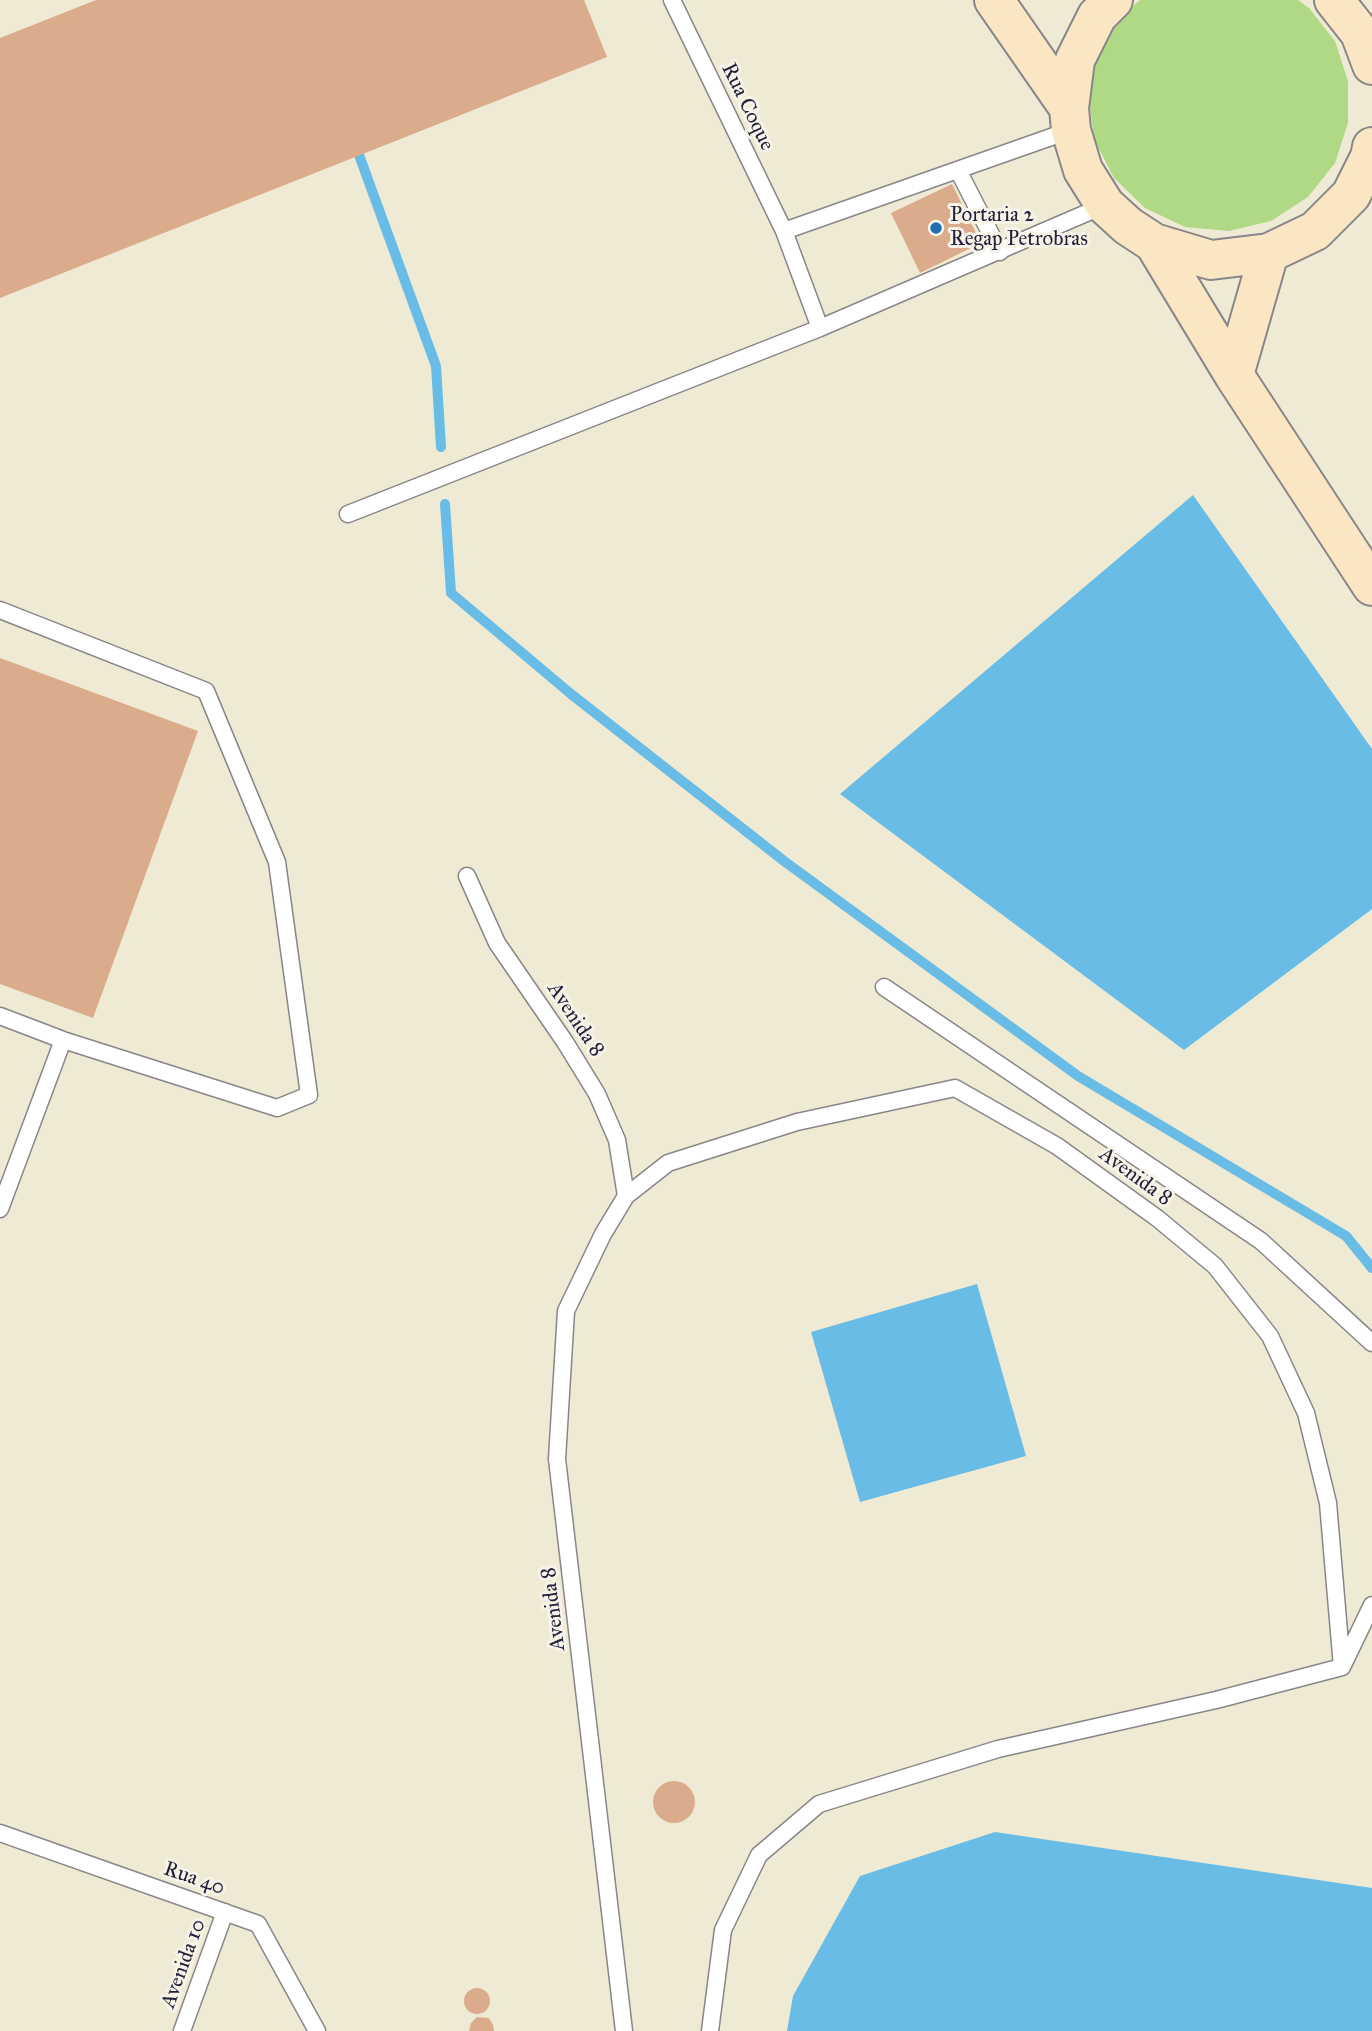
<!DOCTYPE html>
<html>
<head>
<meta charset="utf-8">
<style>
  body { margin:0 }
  canvas { display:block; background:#efead4 }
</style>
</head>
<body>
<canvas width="1372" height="2031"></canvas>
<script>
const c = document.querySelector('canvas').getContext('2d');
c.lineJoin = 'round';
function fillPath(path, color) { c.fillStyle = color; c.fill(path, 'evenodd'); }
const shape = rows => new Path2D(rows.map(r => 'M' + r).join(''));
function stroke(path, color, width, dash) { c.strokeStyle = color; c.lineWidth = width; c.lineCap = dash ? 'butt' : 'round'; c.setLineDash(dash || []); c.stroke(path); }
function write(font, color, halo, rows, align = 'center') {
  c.font = font + ' "IM FELL Great Primer",serif'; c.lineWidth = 6; c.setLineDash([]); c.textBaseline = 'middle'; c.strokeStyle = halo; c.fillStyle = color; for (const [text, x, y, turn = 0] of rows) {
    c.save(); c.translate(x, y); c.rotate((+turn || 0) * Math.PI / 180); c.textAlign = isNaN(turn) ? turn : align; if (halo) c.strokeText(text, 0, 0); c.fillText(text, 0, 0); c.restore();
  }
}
const green = shape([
  [1140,0,1298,0,1309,8,1335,41,1348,81,1348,123,1335,163,1308,197,1271,221,1229,231,1185,227,1145,208,1114,178,1094,139,1089,95,1098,52,1120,17]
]);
const water = shape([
  [1193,495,1372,749,1372,909,1184,1050,840,794],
  [977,1284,1026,1456,860,1502,811,1332],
  [995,1832,1372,1888,1372,2031,787,2031,793,1996,860,1876]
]);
const stream = shape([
  [355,144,436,366,441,447],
  [445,504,451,593,571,694,784,861,1078,1076,1346,1236,1372,1268]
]);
const building = shape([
  [96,0,584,0,607,57,0,298,0,38],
  [952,184,981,243,920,273,891,213],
  [0,658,198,731,93,1018,0,984],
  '653 1802a21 21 0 1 1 42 0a21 21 0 1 1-42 0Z',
  '464 2001a13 13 0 1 1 26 0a13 13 0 1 1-26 0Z',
  [477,2017,489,2018,493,2025,494,2031,469,2031,471,2023]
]);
const lane = shape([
  [672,0,784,231,820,328],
  [958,170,1000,252],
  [784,231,1071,130],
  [348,514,820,328,1105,205],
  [0,610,206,691,277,862,309,1095,277,1108,63,1040],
  [467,876,497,943,565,1042,597,1094,617,1140,626,1196],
  [884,987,1261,1241,1372,1343],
  [0,1016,63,1040,0,1209],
  [0,1833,258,1924,317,2031],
  [182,2031,225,1912],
  [624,2031,557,1459,566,1311,603,1234,626,1196,668,1163,797,1122,955,1088,1057,1146,1157,1218,1215,1266,1270,1336,1306,1413,1328,1503,1342,1667],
  [710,2031,723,1930,759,1855,819,1804,998,1749,1216,1700,1342,1667,1372,1605]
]);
const secondary = shape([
  [994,0,1069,108],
  [1113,0,1097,16,1075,60,1069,108,1071,130,1083,170,1105,205,1128,226,1154,243,1211,260,1269,253,1315,231,1351,195,1370,157,1372,147],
  [1334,0,1360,33,1372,65],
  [1154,243,1234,375,1372,586],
  [1234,375,1269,253]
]);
const markers = [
  [936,228,7,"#1f6fb2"]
];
const streetNames = [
  ["Rua Coque",747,107,64],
  ["Avenida 8",575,1020,56],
  ["Avenida 8",1135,1177,36],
  ["Avenida 8",554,1609,-97],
  ["Rua 40",194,1879,19],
  ["Avenida 10",184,1964,-70]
];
const poiNames = [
  ["Portaria 2",950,216],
  ["Regap Petrobras",950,240]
];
fillPath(green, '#afd985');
fillPath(water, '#69bce5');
stroke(stream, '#69bce5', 10);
fillPath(building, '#dbac8b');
stroke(lane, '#888688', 19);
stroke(secondary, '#888688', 42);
stroke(lane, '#fff', 16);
stroke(secondary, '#fbe6c4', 38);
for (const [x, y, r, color] of markers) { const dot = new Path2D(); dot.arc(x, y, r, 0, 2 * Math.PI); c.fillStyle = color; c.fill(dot); stroke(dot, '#f7f3e8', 2.5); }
write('21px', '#22223b', '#f7f3e8', streetNames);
write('21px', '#22223b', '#f7f3e8', poiNames, 'left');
</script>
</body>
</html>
